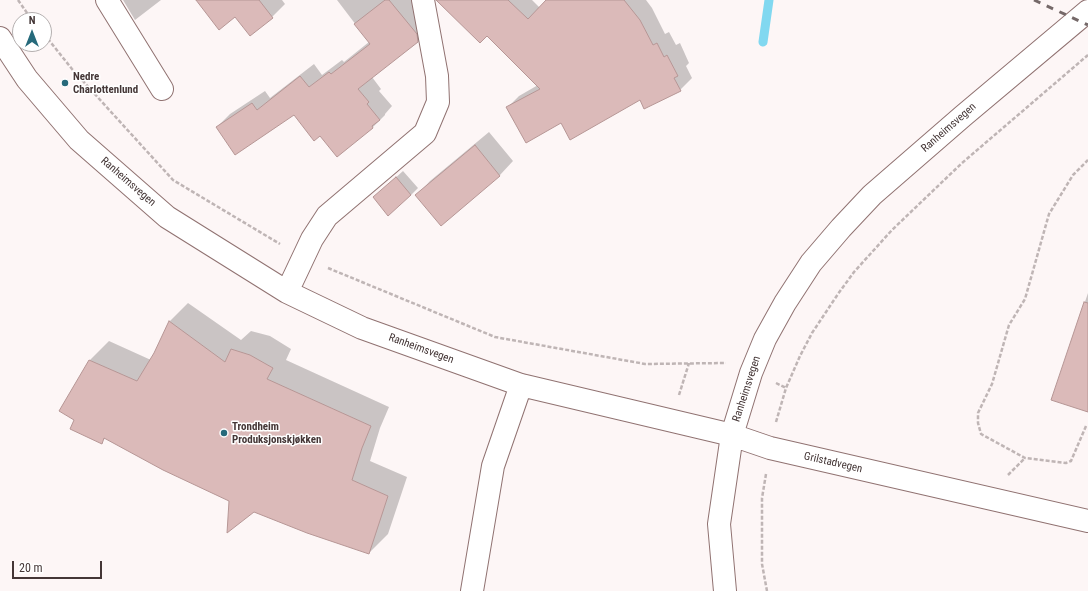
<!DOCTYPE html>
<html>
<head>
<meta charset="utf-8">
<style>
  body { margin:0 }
  #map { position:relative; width:1088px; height:591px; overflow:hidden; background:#fdf6f6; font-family:"Roboto Condensed",sans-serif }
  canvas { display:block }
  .north { position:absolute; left:12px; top:12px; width:40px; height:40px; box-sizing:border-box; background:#fff; border:1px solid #b4afaf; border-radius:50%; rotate:0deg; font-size:11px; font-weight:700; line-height:16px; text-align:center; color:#443636 }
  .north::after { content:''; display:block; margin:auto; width:14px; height:18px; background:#266a7b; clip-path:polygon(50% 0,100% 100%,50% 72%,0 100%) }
  .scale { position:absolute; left:12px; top:561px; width:90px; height:18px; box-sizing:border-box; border:2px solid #443636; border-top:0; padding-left:5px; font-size:12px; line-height:14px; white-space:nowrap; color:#443636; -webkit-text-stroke:3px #fff; paint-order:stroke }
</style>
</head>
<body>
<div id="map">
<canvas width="1088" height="591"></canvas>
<div class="north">N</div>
<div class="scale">20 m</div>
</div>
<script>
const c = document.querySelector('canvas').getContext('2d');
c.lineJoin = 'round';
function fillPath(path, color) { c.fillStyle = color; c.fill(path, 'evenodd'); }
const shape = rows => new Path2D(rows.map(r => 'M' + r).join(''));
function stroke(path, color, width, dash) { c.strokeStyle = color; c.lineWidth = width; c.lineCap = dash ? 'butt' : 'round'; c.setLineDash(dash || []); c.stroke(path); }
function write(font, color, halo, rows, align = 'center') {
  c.font = font + ' "Roboto Condensed",sans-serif'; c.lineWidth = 3; c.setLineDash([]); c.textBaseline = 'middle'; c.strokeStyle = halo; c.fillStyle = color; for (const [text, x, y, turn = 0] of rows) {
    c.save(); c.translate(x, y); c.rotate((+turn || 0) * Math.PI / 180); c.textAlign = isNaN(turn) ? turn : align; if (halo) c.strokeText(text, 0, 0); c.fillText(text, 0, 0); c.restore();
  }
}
const shadow = shape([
  [123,0,161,0,135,20],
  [197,0,282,0,285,4,272,17,250,34,235,15],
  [337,0,412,0,429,21,430,28,417,42,372,77,381,89,379,91,392,106,385,114,385,115,373,127,337,155,321,134,294,113,217,127,230,114,265,91,270,98,314,64,322,75,342,60,344,62,369,42],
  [445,0,532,0,540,8,548,0,646,0,652,8,665,34,669,32,676,45,680,43,689,63,686,66,692,78,680,90,640,99,562,122,507,108,519,96,538,85,487,35],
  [489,132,513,161,500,175,441,224,417,195,430,181],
  [403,171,418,188,411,195,381,191],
  [1088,293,1088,411,1052,399],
  [188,303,241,340,251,331,270,336,291,349,286,360,389,407,380,428,370,461,407,477,388,534,369,553,230,500,106,438,101,442,75,420,60,410,90,360,109,341,151,360,169,322]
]);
const stream = shape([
  [763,42,769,0]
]);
const building = shape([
  [196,0,259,0,273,18,250,36,235,17,219,30,196,0],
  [385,0,389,0,417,34,418,42,358,89,369,102,367,104,380,120,372,126,373,128,337,157,320,136,314,141,294,115,235,155,216,127,252,103,257,110,300,76,309,87,329,72,331,74,370,44,354,24,385,0],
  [436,0,508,0,528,19,546,0,624,0,640,20,653,45,657,43,664,57,667,55,678,76,674,78,681,91,644,109,640,100,570,140,561,123,526,143,506,107,540,89,487,36,480,43,436,0],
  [475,145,500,176,441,226,415,195,475,145],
  [396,177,411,195,388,216,373,197,396,177],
  [1084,302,1088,303,1088,412,1051,400,1084,302],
  [169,321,225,362,231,349,250,355,273,368,267,379,371,426,362,448,352,480,388,496,369,554,307,533,254,512,227,533,229,501,163,470,104,438,102,444,70,429,74,420,59,411,89,360,137,381,154,353,169,321]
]);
const path = shape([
  [18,0,32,20],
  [44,34,72,69,173,180,280,244],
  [328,268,495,337,645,364,726,363],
  [776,383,786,388],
  [679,395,689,363],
  [776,422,786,388,800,356,812,333,838,294,854,272,892,230,962,163,1088,55],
  [1086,426,1071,461,1066,463,1025,458,981,434,978,423,978,413,992,384,1009,325,1025,299,1049,214,1073,175,1088,160],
  [766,474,762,498,762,564,767,591],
  [1008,475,1025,458]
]);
const minor = shape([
  [107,0,162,89],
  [0,38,27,79,79,140,167,217,287,292,362,328,521,385,732,435,770,448,1088,521],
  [287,292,312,239,327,216,425,133,438,102,437,76,423,0],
  [472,591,493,466,521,385],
  [725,591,719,524,732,435,751,373,765,339,785,303,811,263,841,228,872,195,963,116,1088,11]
]);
const rail = shape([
  [1034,0,1088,25]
]);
const markers = [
  [65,83,4,"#266a7b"],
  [224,433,4,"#266a7b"]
];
const poiNames = [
  ["Nedre",73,77],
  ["Charlottenlund",73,90],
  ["Trondheim",232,427],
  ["Produksjonskjøkken",232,440]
];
const streetNames = [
  ["Ranheimsvegen",949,128,-41],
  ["Ranheimsvegen",128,182,41],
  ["Ranheimsvegen",421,349,20],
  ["Ranheimsvegen",747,389,-72],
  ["Grilstadvegen",833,463,13]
];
fillPath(shadow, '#0003');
stroke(stream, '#81d8f0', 9);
fillPath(building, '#dbbab9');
stroke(building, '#b69695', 1);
stroke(minor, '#907271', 24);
stroke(path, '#bfb5b5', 2.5, [4, 2]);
stroke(minor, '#fff', 22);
stroke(rail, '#756969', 3, [7, 7]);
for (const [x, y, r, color] of markers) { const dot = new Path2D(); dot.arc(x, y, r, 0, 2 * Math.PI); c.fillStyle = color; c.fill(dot); stroke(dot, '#fff', 1.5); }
write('bold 11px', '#443636', '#fff', poiNames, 'left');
write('11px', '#443636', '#fff', streetNames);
</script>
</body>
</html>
